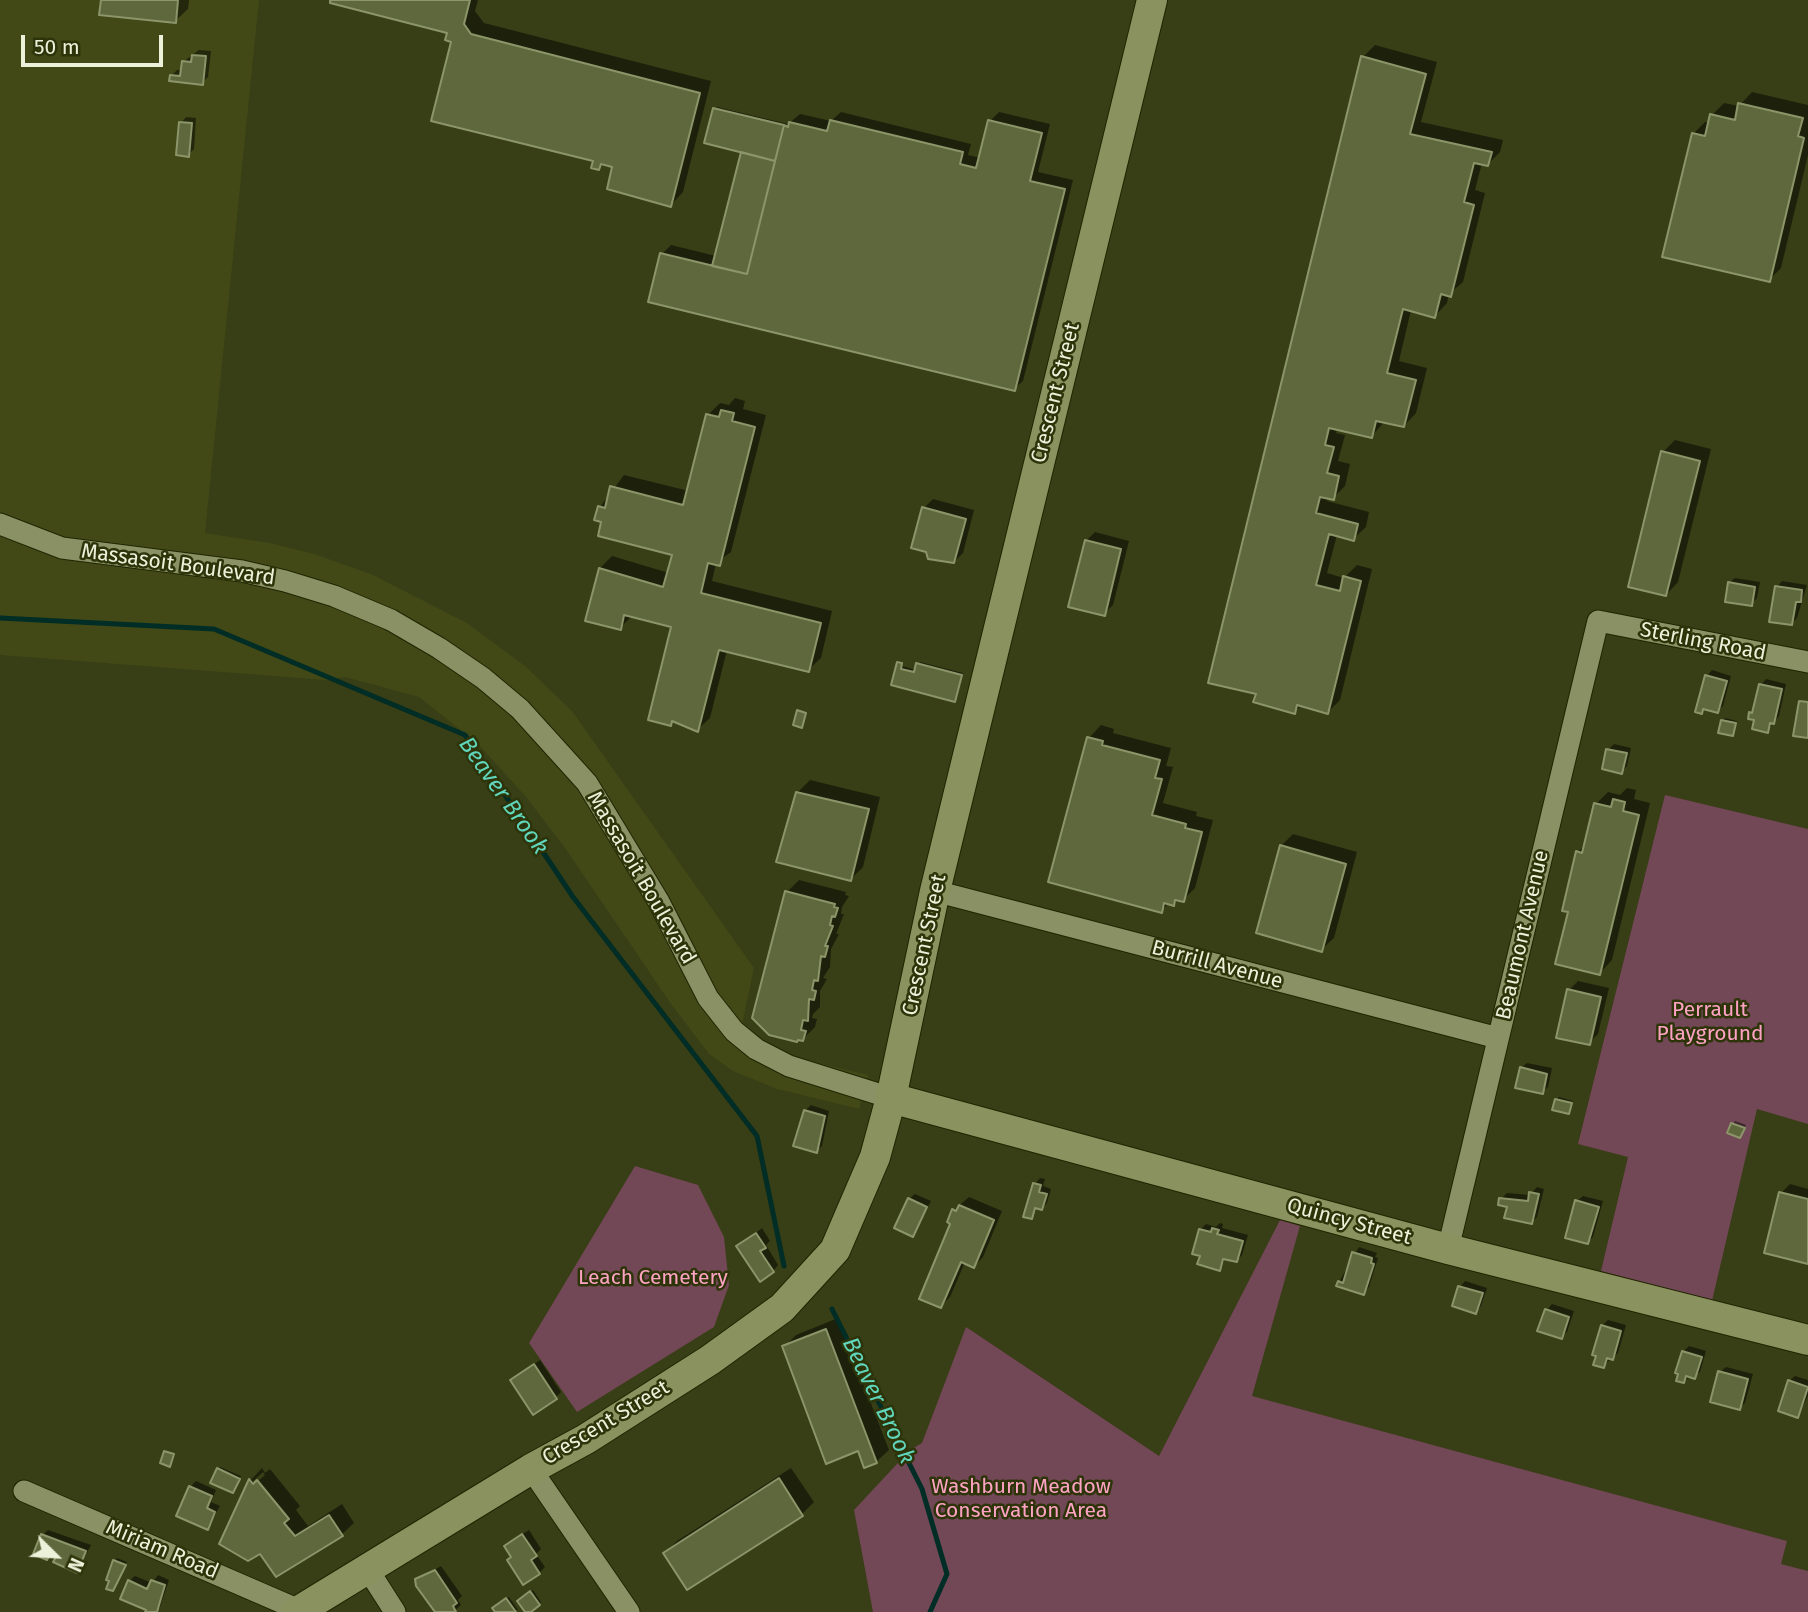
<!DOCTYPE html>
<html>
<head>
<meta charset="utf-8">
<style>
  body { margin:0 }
  #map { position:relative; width:1808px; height:1612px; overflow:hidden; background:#383e15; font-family:"Fira Sans",sans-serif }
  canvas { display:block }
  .north { position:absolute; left:21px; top:1521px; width:70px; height:70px; -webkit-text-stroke:5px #2e3409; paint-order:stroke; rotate:114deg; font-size:19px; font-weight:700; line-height:28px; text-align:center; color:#ecf1da }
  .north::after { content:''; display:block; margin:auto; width:24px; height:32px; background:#ecf1da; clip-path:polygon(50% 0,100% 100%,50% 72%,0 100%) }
  .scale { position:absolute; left:21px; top:35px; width:142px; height:32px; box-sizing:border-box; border:4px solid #ecf1da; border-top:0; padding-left:9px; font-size:21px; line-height:24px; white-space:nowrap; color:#ecf1da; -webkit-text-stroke:5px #2e3409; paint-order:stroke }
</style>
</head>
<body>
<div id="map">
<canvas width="1808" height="1612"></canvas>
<div class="north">N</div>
<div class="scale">50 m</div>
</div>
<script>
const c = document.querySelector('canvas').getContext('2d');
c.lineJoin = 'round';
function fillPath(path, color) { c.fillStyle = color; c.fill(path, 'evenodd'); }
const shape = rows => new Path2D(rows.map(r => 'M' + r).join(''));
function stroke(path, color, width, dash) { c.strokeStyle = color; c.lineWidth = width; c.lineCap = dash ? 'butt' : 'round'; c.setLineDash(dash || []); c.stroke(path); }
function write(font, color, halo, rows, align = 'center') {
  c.font = font + ' "Fira Sans",sans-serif'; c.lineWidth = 5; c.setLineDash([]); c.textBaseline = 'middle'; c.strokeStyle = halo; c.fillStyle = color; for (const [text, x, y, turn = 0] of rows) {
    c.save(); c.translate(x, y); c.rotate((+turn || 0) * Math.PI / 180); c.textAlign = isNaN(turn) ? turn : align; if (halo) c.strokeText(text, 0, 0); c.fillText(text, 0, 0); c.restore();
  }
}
const built = shape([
  [0,0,259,0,205,533,270,543,314,554,371,574,467,623,525,666,572,711,754,968,742,1025,757,1040,788,1056,868,1075,859,1109,777,1089,733,1071,709,1054,671,1004,565,848,526,797,478,744,419,697,345,677,326,680,0,655]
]);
const green = shape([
  [1665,795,1808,829,1808,1124,1757,1109,1712,1301,1601,1271,1628,1157,1578,1144],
  [635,1166,698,1185,724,1237,729,1285,714,1327,577,1412,529,1343],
  [1280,1220,1300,1226,1252,1396,1787,1541,1781,1564,1808,1571,1808,1612,873,1612,854,1510,910,1450,922,1443,966,1327,1159,1456]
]);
const shadow = shape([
  [103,0,189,0,188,9,175,21],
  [332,0,478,0,475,11,484,23,711,81,683,192,671,205,614,165,604,163,598,168,595,160,453,40,449,32],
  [1375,45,1437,62,1421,122,1503,140,1500,152,1488,164,1482,163,1475,190,1485,193,1463,282,1449,294,1447,303,1435,316,1411,310,1399,361,1427,368,1416,413,1404,426,1385,421,1372,436,1337,428,1336,433,1345,435,1338,461,1350,464,1345,486,1333,498,1328,497,1327,501,1369,512,1366,527,1353,539,1337,535,1327,573,1344,578,1357,565,1372,569,1340,700,1328,712,1302,705,1294,712,1363,57],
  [199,50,211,51,208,77,202,83,172,75,177,70,182,70,183,62],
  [1752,92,1808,105,1808,155,1781,268,1769,280,1693,134,1705,122,1710,123,1712,115,1724,103,1739,106],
  [717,107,788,124,800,114,831,121,841,112,971,144,968,155,981,158,990,121,999,112,1050,124,1038,172,1073,180,1023,381,1014,389,662,254,671,245,716,256,743,151,715,109],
  [186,117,196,118,194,149,188,155,181,123],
  [735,398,745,401,743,409,766,415,731,552,716,563,712,581,832,611,821,658,808,670,727,650,710,718,697,730,673,720,670,724,674,625,633,615,620,628,600,568,612,556,669,573,674,553,604,521,600,507,624,475,689,491,708,415,720,403,729,405],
  [1675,440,1711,449,1678,582,1666,595,1663,452],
  [933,499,974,510,963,553,954,562,924,508],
  [1095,532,1129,541,1113,605,1104,614,1086,541],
  [1735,578,1760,582,1757,598,1751,604,1729,583],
  [1782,581,1807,585,1797,618,1791,624,1777,587],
  [901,660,902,666,916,670,920,662,963,673,957,698,954,700,893,683],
  [1712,670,1731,676,1723,706,1717,711,1705,708,1701,712,1707,676],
  [1766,679,1786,684,1779,716,1767,731,1751,713,1755,709,1761,685],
  [1725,718,1737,721,1733,734,1723,721],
  [1101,725,1114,729,1113,733,1171,748,1166,766,1173,767,1163,803,1197,812,1196,816,1213,820,1195,888,1183,900,1169,903,1161,911,1089,738],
  [1614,744,1631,748,1627,766,1622,772,1608,750],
  [810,780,880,797,863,867,851,879,798,792],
  [1627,788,1636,790,1634,799,1650,803,1612,960,1600,973,1578,852,1586,844,1596,804,1608,792,1620,795],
  [1293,834,1357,852,1334,938,1321,950,1281,846],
  [799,880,846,892,845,895,849,896,842,907,841,914,844,914,836,934,839,934,831,949,830,967,823,978,827,979,820,991,820,1007,813,1014,812,1018,817,1019,815,1027,803,1039,799,1038,787,892],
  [1578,981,1609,988,1598,1034,1589,1043,1569,990],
  [1527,1063,1552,1068,1548,1087,1542,1092,1521,1068],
  [1559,1097,1573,1101,1569,1112,1556,1100],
  [811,1105,829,1111,822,1146,816,1151,805,1111],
  [1735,1121,1746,1125,1740,1136,1733,1124],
  [1040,1178,1045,1179,1043,1186,1051,1189,1047,1203,1042,1208,1038,1207,1031,1217,1035,1184],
  [1790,1184,1808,1189,1808,1262,1781,1193],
  [1537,1187,1544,1189,1537,1217,1532,1222,1501,1199,1507,1193,1530,1195],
  [915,1194,931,1201,913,1235,909,1199],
  [1583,1196,1603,1201,1593,1237,1588,1242,1577,1201],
  [969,1197,1002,1211,983,1257,974,1266,965,1262,950,1297,941,1306,954,1210],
  [1220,1223,1223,1224,1222,1228,1248,1235,1242,1255,1237,1260,1226,1258,1219,1269,1202,1255,1200,1230,1206,1224,1216,1227],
  [762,1228,770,1241,766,1245,778,1265,773,1271,739,1246],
  [1359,1247,1377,1253,1375,1257,1378,1258,1369,1287,1364,1293,1339,1282],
  [1465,1281,1487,1288,1481,1306,1476,1312,1460,1287],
  [1552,1304,1574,1311,1567,1332,1561,1337,1547,1310],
  [838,1318,889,1450,876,1462,859,1449,784,1347,796,1335],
  [1608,1320,1626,1325,1618,1353,1603,1366,1602,1326],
  [1689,1346,1706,1351,1700,1372,1684,1381,1683,1352],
  [540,1360,561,1392,556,1397,518,1375],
  [1726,1367,1753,1374,1745,1403,1739,1408,1720,1372],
  [1795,1376,1808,1380,1808,1396,1798,1416,1789,1381],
  [220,1467,241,1476,233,1491,218,1469],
  [262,1468,265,1473,270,1469,300,1506,296,1510,308,1526,342,1504,354,1523,341,1535,261,1551,222,1544,251,1480],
  [263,1472,265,1475,253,1486,253,1481],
  [791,1468,814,1502,802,1514,665,1553,677,1541],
  [196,1481,216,1490,211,1502,220,1506,207,1528,190,1487],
  [48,1530,91,1545,77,1571,52,1553,46,1558,43,1535],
  [529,1530,541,1549,536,1554,545,1567,539,1573,513,1556,512,1541],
  [117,1558,127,1562,113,1589,115,1561],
  [441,1566,462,1596,458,1600,461,1605,453,1612,437,1612,417,1580],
  [158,1575,169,1580,160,1607,156,1612,147,1612,129,1581,135,1576,152,1583],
  [533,1590,541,1602,527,1612,521,1599],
  [509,1597,518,1610,497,1612,496,1606]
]);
const stream = shape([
  [0,618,214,629,465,735,573,897,757,1136,784,1266],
  [832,1309,922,1489,947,1574,930,1612]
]);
const building = shape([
  [101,0,178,0,176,23,99,15,101,0],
  [330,0,470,0,464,24,471,34,700,93,671,207,607,189,612,167,601,164,599,170,591,168,593,161,431,121,451,42,445,40,447,33,330,3,330,0],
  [192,55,206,56,203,85,169,81,170,75,180,76,182,61,191,62,192,55],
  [1361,56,1426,74,1410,134,1492,152,1488,166,1474,163,1464,202,1474,205,1451,297,1441,294,1435,318,1403,309,1387,373,1416,380,1404,427,1376,421,1372,438,1329,428,1325,445,1334,447,1327,473,1339,476,1334,500,1320,497,1316,513,1358,524,1354,541,1329,534,1316,585,1340,591,1343,576,1361,581,1328,714,1297,705,1295,714,1253,702,1256,694,1208,683,1361,56],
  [1738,103,1803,118,1798,136,1804,138,1770,282,1662,257,1692,133,1705,136,1710,114,1735,120,1738,103],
  [713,108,784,125,775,161,704,143,713,108],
  [830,120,963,152,960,164,976,168,988,120,1042,133,1030,181,1065,189,1015,391,648,302,660,253,747,274,784,125,788,127,789,122,827,131,830,120],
  [179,122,192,123,189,157,176,155,179,122],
  [741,152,775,161,747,274,712,266,741,152],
  [721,410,734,413,732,421,755,427,720,566,708,563,701,593,821,623,809,672,719,650,698,732,672,721,671,726,648,720,671,627,624,615,621,630,585,621,599,568,663,587,672,555,598,536,601,522,594,520,598,506,605,508,610,486,683,505,706,414,719,417,721,410],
  [1661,451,1700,461,1666,596,1628,587,1661,451],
  [922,507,966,519,954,563,928,559,926,552,911,548,922,507],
  [1085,540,1121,549,1105,616,1068,607,1085,540],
  [1728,582,1755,587,1752,606,1725,602,1728,582],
  [1775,586,1802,590,1801,602,1796,602,1792,625,1769,622,1775,586],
  [897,662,902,663,901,669,914,672,916,663,962,675,955,702,891,685,897,662],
  [1705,675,1727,681,1718,713,1703,709,1702,714,1695,712,1705,675],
  [1759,684,1782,689,1774,724,1770,723,1768,733,1752,729,1754,720,1748,719,1749,712,1752,713,1759,684],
  [1799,701,1808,702,1808,738,1793,736,1799,701],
  [797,710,806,713,802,728,793,725,797,710],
  [1721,720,1736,723,1733,736,1718,733,1721,720],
  [1087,737,1103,741,1102,745,1160,760,1155,778,1162,779,1152,815,1186,824,1185,828,1202,832,1184,902,1175,900,1174,906,1164,903,1162,913,1048,882,1087,737],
  [1606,749,1627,753,1622,774,1602,769,1606,749],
  [796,792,869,809,851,881,776,862,796,792],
  [1613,799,1625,802,1623,811,1639,815,1600,975,1555,964,1568,912,1562,911,1576,851,1582,853,1594,803,1611,807,1613,799],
  [1280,845,1346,864,1322,952,1256,933,1280,845],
  [785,891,835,904,834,907,838,908,835,917,832,916,830,925,833,926,825,946,828,946,825,957,821,956,818,981,814,980,812,990,816,991,814,1000,809,999,808,1021,803,1020,801,1030,806,1031,803,1041,798,1040,797,1042,769,1035,752,1018,785,891],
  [1567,989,1601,997,1590,1045,1556,1038,1567,989],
  [1520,1067,1547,1074,1543,1094,1515,1088,1520,1067],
  [1555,1099,1572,1103,1569,1114,1552,1110,1555,1099],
  [804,1110,825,1116,817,1153,793,1146,804,1110],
  [1731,1123,1745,1128,1740,1138,1727,1133,1731,1123],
  [1033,1183,1041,1185,1039,1192,1047,1194,1042,1210,1035,1208,1032,1219,1023,1217,1033,1183],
  [1529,1192,1539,1194,1532,1224,1504,1218,1507,1207,1498,1205,1499,1198,1528,1201,1529,1192],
  [1779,1192,1808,1199,1808,1264,1764,1253,1779,1192],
  [908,1198,927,1207,913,1237,894,1228,908,1198],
  [1575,1200,1599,1207,1588,1244,1565,1238,1575,1200],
  [959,1205,994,1220,974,1268,961,1262,941,1308,919,1299,950,1224,947,1222,952,1209,956,1211,959,1205],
  [1212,1228,1219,1230,1217,1234,1243,1241,1237,1262,1223,1259,1220,1271,1197,1264,1200,1256,1192,1254,1199,1229,1211,1232,1212,1228],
  [756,1233,766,1248,760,1251,774,1272,760,1282,736,1246,756,1233],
  [1352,1252,1372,1258,1371,1263,1374,1264,1364,1295,1336,1286,1338,1281,1343,1283,1352,1252],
  [1458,1286,1483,1293,1476,1314,1452,1306,1458,1286],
  [1545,1309,1569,1317,1562,1339,1537,1331,1545,1309],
  [1601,1325,1621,1331,1613,1360,1607,1358,1604,1368,1593,1365,1596,1356,1592,1355,1601,1325],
  [826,1329,877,1463,864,1468,858,1451,826,1464,782,1346,826,1329],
  [1682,1351,1702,1357,1695,1379,1686,1376,1684,1383,1676,1381,1678,1374,1675,1373,1682,1351],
  [534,1364,557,1399,533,1415,510,1380,534,1364],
  [1718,1371,1748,1379,1740,1410,1710,1402,1718,1371],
  [1788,1380,1808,1387,1798,1418,1778,1411,1788,1380],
  [164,1451,174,1454,170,1467,160,1463,164,1451],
  [217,1468,240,1479,233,1493,210,1483,217,1468],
  [779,1478,803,1516,687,1590,663,1553,779,1478],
  [249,1479,253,1484,257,1480,289,1519,284,1523,295,1536,329,1515,343,1536,276,1577,260,1554,248,1561,219,1544,249,1479],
  [189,1486,212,1496,207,1508,215,1512,208,1530,176,1516,189,1486],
  [41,1534,86,1551,77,1573,53,1562,56,1557,50,1554,47,1560,33,1554,41,1534],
  [522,1534,537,1556,531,1560,540,1574,523,1585,507,1560,511,1557,504,1546,522,1534],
  [113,1560,126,1565,113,1591,106,1589,109,1581,106,1580,113,1560],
  [435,1570,457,1603,453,1606,456,1612,435,1612,416,1586,415,1579,435,1570],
  [128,1580,147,1589,151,1580,165,1585,157,1612,145,1612,146,1610,120,1599,128,1580],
  [530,1591,540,1605,531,1612,525,1612,517,1601,530,1591],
  [506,1598,516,1612,495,1612,492,1608,506,1598]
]);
const street = shape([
  [0,524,62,548,242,571,285,581,334,596,391,620,439,648,483,678,520,709,587,783,659,902,708,998,734,1031,756,1049,789,1066,891,1098],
  [935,891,1498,1038],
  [1448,1249,1598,621,1808,662],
  [531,1469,629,1612],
  [24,1491,299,1610],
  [367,1568,395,1612]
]);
const secondary = shape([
  [891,1098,1448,1249,1808,1340],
  [297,1612,531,1469,586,1439,710,1360,782,1308,835,1250,875,1157,891,1098,935,891,1152,0]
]);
const streetNames = [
  ["Crescent Street",1056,393,-76],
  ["Massasoit Boulevard",178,565,8],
  ["Sterling Road",1703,642,11],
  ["Massasoit Boulevard",641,878,60],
  ["Beaumont Avenue",1523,935,-77],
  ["Crescent Street",925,945,-78],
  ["Burrill Avenue",1217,965,15],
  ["Quincy Street",1349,1222,15],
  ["Crescent Street",606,1423,-31],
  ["Miriam Road",162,1550,23]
];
const parkNames = [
  ["Perrault",1710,1010],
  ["Playground",1710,1034],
  ["Leach Cemetery",653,1278],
  ["Washburn Meadow",1021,1487],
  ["Conservation Area",1021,1511]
];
const waterNames = [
  ["Beaver Brook",503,796,55],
  ["Beaver Brook",878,1401,64]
];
fillPath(built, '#424917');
fillPath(green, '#724756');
fillPath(shadow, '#0007');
stroke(stream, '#002d25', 5);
fillPath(building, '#5f673d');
stroke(building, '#8c9569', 2);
stroke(street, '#202500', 23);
stroke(secondary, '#202500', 32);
stroke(street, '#899165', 21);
stroke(secondary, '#8a935f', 30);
write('21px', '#ecf1da', '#2e3409', streetNames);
write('21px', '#fea3c4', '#2e3409', parkNames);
write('italic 23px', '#60d6bc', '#2e3409', waterNames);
</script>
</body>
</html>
